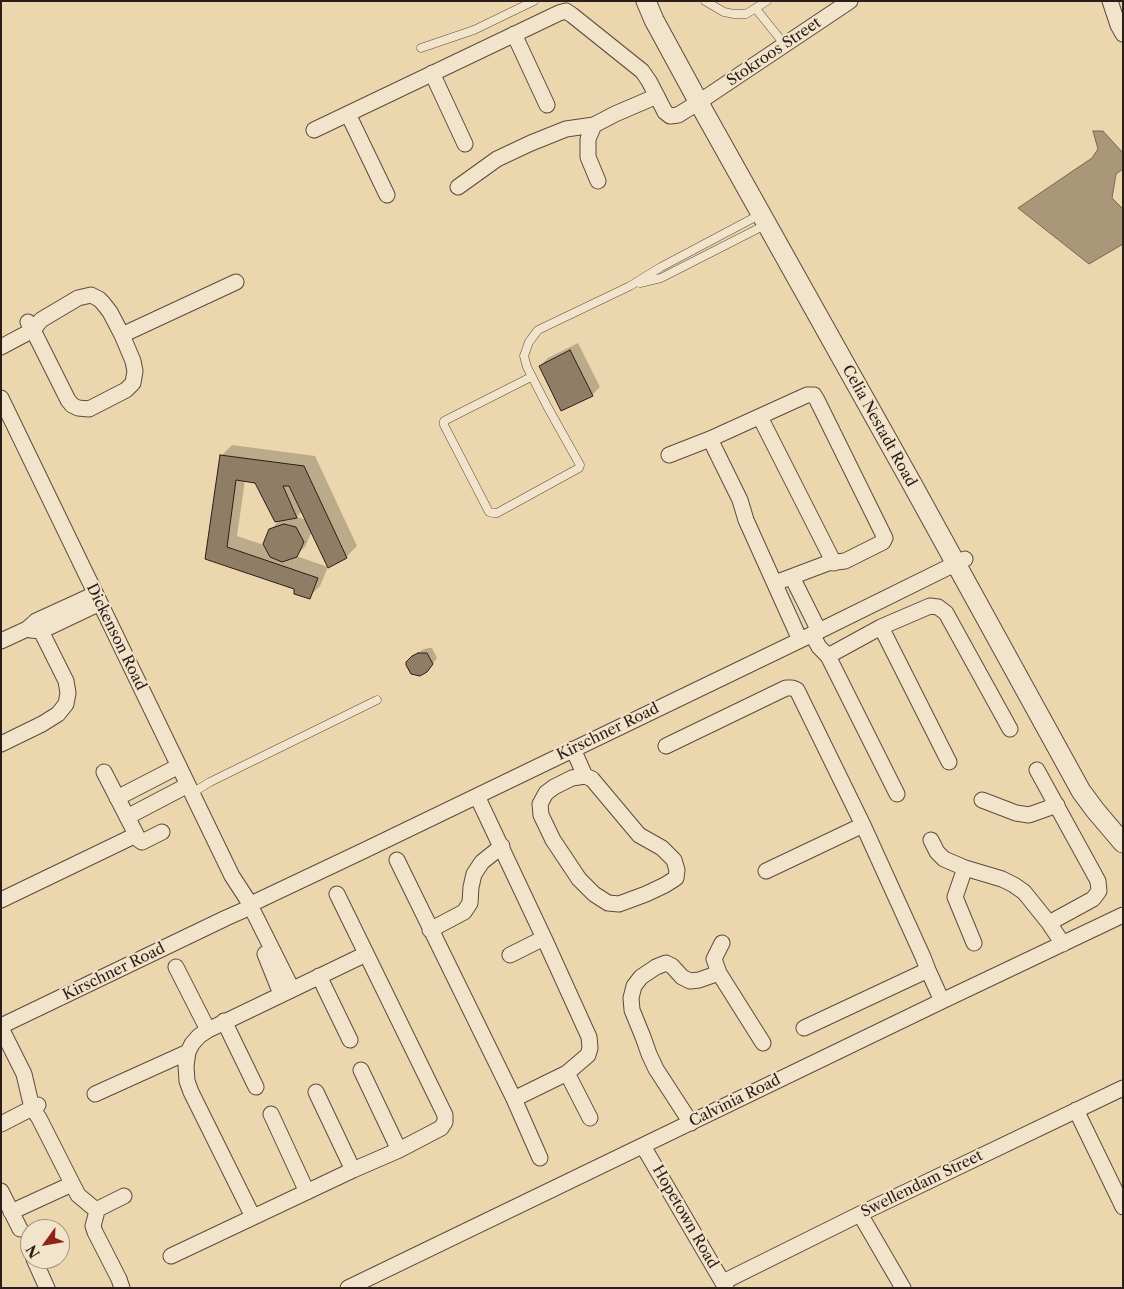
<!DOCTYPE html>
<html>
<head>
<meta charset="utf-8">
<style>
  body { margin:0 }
  #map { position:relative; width:1124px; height:1289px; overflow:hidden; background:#ebd6ad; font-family:"Libre Caslon Text",serif }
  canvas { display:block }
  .frame { position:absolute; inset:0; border:2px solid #2c1d18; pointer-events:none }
  .north { position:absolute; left:20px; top:1219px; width:50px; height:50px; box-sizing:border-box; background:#f2e4ca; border:1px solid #a39483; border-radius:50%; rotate:238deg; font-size:14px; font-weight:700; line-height:20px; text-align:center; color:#2c1d18 }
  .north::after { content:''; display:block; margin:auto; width:18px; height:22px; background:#8f2418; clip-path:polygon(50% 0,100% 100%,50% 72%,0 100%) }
</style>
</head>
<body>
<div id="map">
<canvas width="1124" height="1289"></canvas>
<div class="frame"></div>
<div class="north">N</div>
</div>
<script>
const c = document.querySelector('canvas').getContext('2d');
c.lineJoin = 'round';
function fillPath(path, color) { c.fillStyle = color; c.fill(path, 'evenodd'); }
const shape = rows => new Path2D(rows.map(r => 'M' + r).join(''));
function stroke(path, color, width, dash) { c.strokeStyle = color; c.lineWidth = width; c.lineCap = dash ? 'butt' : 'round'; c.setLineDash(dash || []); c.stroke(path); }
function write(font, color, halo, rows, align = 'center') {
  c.font = font + ' "Libre Caslon Text",serif'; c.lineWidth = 4; c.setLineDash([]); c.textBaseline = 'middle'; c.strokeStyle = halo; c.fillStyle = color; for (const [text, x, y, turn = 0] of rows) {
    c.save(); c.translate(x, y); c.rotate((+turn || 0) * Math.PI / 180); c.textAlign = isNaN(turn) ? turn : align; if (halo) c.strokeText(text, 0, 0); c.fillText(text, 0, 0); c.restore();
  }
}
const water = shape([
  [1093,131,1103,131,1123,153,1123,169,1116,174,1112,198,1123,209,1123,244,1089,264,1018,208,1092,158,1098,149,1093,131]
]);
const shadow = shape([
  [578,343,600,387,592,395,540,366,548,358],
  [232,445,315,456,357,546,346,557,312,531,305,547,296,556,328,567,320,586,309,597,295,588,206,558,221,456],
  [245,480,256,482,281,519,270,530,264,545,237,536],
  [302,511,307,520,297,517],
  [428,648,432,648,437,658,427,671,413,657,422,650]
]);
const building = shape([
  [570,350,593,396,561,411,539,366,570,350],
  [220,455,304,466,347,558,328,568,289,486,283,486,297,518,275,522,255,483,236,480,227,547,318,578,310,599,294,594,294,589,205,559,220,455],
  [284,524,296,527,304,542,297,557,282,562,270,557,263,544,269,529,284,524],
  [418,653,427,653,433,664,427,672,420,676,411,674,406,665,406,662,412,656,418,653]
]);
const service = shape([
  [705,1,724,12,734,14,746,14,767,1],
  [756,9,785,45],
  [421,48,474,30,534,1],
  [640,283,661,278,767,224],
  [531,377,444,421,444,425,489,512,493,513,497,513,579,468,580,465,547,406,527,367,524,356,529,342,538,330,630,286,661,267,761,214],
  [192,793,210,782,377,700]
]);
const minor = shape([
  [1110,1,1118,25,1123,34],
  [514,34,547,105],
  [432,73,465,144],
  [348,114,387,195],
  [314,130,559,13,566,11,572,15,642,71,649,81,665,112,670,116,678,115,699,102,850,1],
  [598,181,588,157,588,139,594,125,615,114,657,96],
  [458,187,497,159,531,143,566,129,594,125],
  [122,335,236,282],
  [1,347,33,330,41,320,78,298,91,295,99,299,103,303,110,312,122,335,133,361,135,371,133,383,126,390,89,409,78,408,72,405,68,400,33,330,28,322],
  [1,398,232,876,247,899],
  [760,417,834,563],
  [710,439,740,500,746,520,800,640],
  [669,455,710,439,807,395,814,395,817,400,885,538,883,542,845,561,828,563,775,583],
  [792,577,819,631],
  [881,627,949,762],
  [31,630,41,631,100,603],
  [812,634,819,647,828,656,897,794],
  [1,641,27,629,36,621,95,594],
  [828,656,881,627,930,606,938,607,946,613,1010,729],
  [1,744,42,724,58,714,66,704,68,693,66,681,36,621],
  [666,746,786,688,792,688,797,690,863,825,923,957,928,970,942,1001],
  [573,749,585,776],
  [1037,770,1098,881,1099,891,1093,899,1049,923],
  [104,772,139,840,142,842,162,832],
  [585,776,592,779,639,835,662,848,674,860,677,870,676,878,665,885,646,894,619,904,608,903,594,894,579,879,553,840,541,815,540,804,546,793,554,787,572,778,585,776],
  [477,796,544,938,589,1037,590,1048,588,1055,567,1073,514,1099],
  [117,798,179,766],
  [982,800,1016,813,1029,815,1057,805],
  [127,817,188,785],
  [931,840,937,852,944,859,965,868,1002,879,1014,885,1024,892,1049,923,1063,944],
  [397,860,514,1099,540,1158],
  [965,868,955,897,974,943],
  [766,871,863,825],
  [1,900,136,835],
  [251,904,363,851,819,631,965,559],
  [250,905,292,989],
  [430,930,464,912,470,903,471,887,474,874,482,862,502,846],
  [265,954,281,994],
  [510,955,544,938],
  [176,967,208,1030],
  [719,973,714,959,722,943],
  [319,976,350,1040],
  [224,1021,256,1087],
  [1,1026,226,918,244,910],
  [1,1028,24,1074,32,1108,39,1118,78,1195,96,1210,96,1215,93,1226,95,1232,119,1279,122,1288],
  [804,1028,928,970],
  [361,1070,399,1150],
  [567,1073,590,1118],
  [316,1092,353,1170],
  [95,1094,188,1052],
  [1076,1110,1123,1207],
  [271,1114,307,1192],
  [691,1123,656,1069,649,1054,643,1037,632,1010,631,998,634,986,641,977,656,967,666,963,672,966,682,977,690,981,699,980,719,973,763,1043],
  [1,1124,38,1105],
  [643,1146,726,1288],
  [1,1191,20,1229],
  [96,1210,124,1196],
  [11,1212,72,1184],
  [860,1214,903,1288],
  [253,1217,191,1092,187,1081,186,1066,188,1052,192,1044,199,1036,208,1030,366,954],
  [171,1256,353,1170,399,1150,441,1128,445,1122,445,1115,337,894],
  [34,1259,47,1288],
  [723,1282,860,1214,1123,1088],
  [348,1288,942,1001,1123,915]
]);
const tertiary = shape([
  [646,1,654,20,704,112,911,482,1081,791,1095,810,1123,843]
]);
const streetNames = [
  ["Stokroos Street",774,52,-34],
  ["Celia Nestadt Road",879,426,61],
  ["Dickenson Road",116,637,64],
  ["Kirschner Road",608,732,-26],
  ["Kirschner Road",114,972,-26],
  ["Calvinia Road",735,1101,-26],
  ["Swellendam Street",922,1184,-26],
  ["Hopetown Road",685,1217,60]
];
fillPath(water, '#aa977a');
stroke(water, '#786653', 1);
fillPath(shadow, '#0003');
fillPath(building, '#8f7d65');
stroke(building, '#2c1d18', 1);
stroke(service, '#5c4b3d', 9);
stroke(minor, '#5c4b3d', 17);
stroke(tertiary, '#5c4b3d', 21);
stroke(service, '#f2e4ca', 8);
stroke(minor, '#f2e4ca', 15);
stroke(tertiary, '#f2e4ca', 19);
write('15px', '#2c1d18', '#f2e4ca', streetNames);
</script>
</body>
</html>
